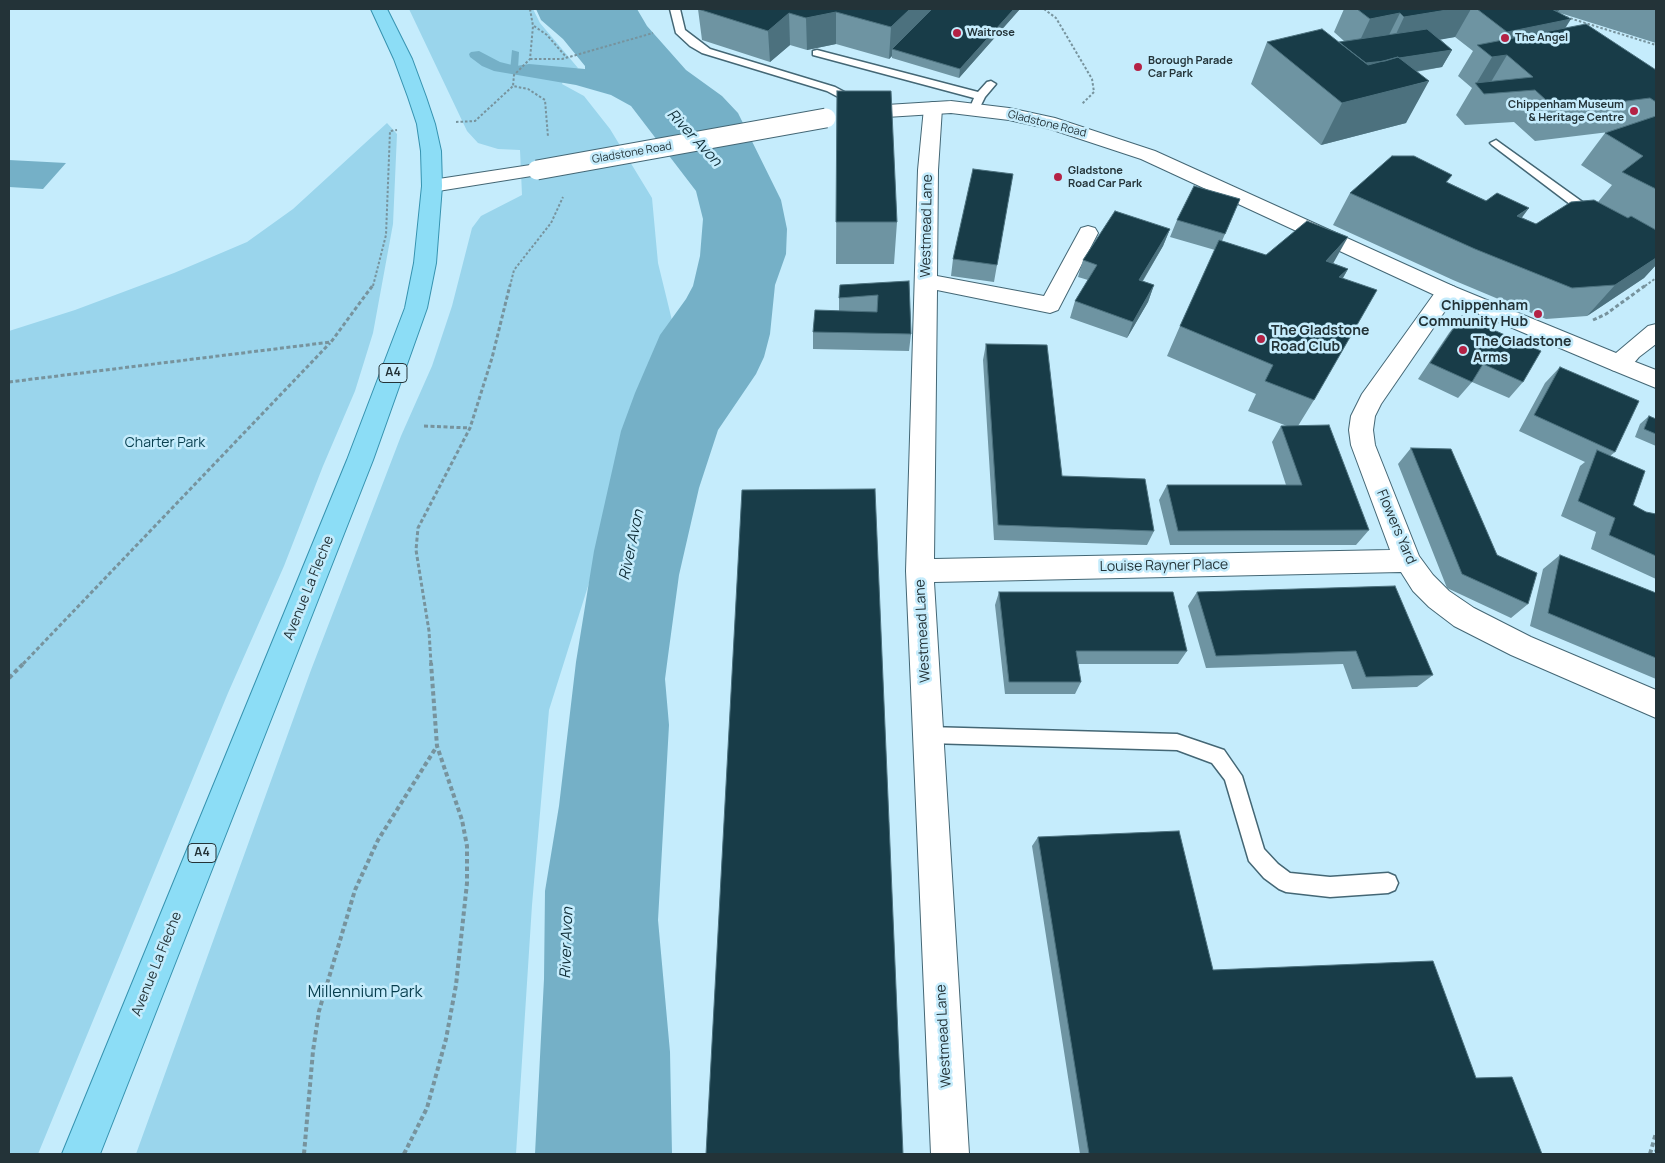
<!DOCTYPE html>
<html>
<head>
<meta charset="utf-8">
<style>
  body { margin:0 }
  #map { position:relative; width:1665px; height:1163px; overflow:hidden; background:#c5ecfc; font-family:Manrope,sans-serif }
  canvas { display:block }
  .frame { position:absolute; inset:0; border:10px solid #233338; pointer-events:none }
</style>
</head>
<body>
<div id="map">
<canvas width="1665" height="1163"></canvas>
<div class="frame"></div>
</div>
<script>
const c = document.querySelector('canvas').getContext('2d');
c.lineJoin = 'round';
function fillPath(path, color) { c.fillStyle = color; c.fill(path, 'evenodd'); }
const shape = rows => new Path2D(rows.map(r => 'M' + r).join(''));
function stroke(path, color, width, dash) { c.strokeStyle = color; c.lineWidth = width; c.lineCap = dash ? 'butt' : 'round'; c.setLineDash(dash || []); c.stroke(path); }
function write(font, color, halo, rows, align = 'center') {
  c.font = font + ' Manrope,sans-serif'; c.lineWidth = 5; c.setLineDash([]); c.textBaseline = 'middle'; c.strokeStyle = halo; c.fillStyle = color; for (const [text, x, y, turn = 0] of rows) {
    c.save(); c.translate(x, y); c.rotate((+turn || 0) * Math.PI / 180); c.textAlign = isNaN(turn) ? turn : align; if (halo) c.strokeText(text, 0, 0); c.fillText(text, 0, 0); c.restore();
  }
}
const green = shape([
  [409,9,533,9,540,23,578,68,565,77,562,84,584,96,610,129,652,198,658,263,678,345,629,456,549,710,532,905,516,1154,136,1154,311,670,401,436,432,366,452,306,472,228,481,216,522,195,520,150,498,149,478,143,467,131],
  [387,123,397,134,393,224,373,333,355,391,323,466,284,566,228,693,38,1154,9,1154,9,331,75,310,174,273,247,242,293,209]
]);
const water = shape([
  [536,9,637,9,647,26,686,70,722,96,738,113,781,200,787,229,786,254,775,285,770,334,764,357,756,374,718,430,699,488,679,575,668,656,665,679,669,725,658,920,670,1052,672,1154,535,1154,544,979,545,891,559,806,576,662,594,551,621,431,635,393,660,335,686,299,693,286,700,256,703,219,696,191,631,106,611,95,576,85,494,71,482,66,470,57,469,54,471,52,479,51,500,62,516,66,529,64,585,69,585,66,563,39,541,20],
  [9,160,66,163,43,189,9,187]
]);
const stream = shape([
  [512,50,519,52,518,69,527,70,527,74,514,73,510,71,512,50]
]);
const pathFar2 = shape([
  [530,9,533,26,530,59,514,75,513,86,528,89,545,100,548,137],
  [1044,9,1056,18,1092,79,1094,92,1082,104],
  [1566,17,1656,45],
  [534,26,547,35,567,58],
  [530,59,562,59,653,33],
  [456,122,475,121,513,86],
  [373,286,386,235,390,131,397,130],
  [510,286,514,270,551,223,563,197],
  [1645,286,1656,278]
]);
const pathFar1 = shape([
  [1593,320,1606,314,1646,285],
  [9,382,331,342,373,285],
  [424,426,470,428],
  [23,664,330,343],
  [431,664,429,631,416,550,418,528,470,428,492,358,510,285]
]);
const path = shape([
  [9,678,24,663],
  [304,1154,313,1051,319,1011,355,890,378,840,437,746],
  [404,1154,427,1108,446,1039,456,985,467,883,467,846,462,820,437,746,431,663],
  [1650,1154,1656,1133]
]);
const lane = shape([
  [670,9,680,9,685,30,710,49,835,87,850,95,859,105,854,108,850,107,842,99,827,91,702,53,690,46,676,33,670,9],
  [817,50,978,92,987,82,991,81,996,84,985,97,980,107,976,108,971,105,974,98,813,55,813,51,817,50],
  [1496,140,1595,211,1597,214,1595,217,1587,217,1492,145,1490,143,1496,140],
  [928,727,1177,734,1224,750,1242,776,1264,849,1278,864,1290,873,1330,877,1388,873,1395,876,1398,883,1395,890,1388,893,1330,897,1286,892,1279,889,1264,878,1249,861,1225,780,1212,763,1177,750,928,743,922,741,919,735,922,729,928,727]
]);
const street = shape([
  [933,102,940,104,942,108,938,170,937,276,1044,296,1081,228,1088,226,1095,228,1098,233,1058,310,1050,313,937,290,934,559,1390,550,1351,445,1349,430,1351,416,1362,394,1439,287,1447,284,1455,287,1458,292,1381,404,1375,416,1373,430,1375,445,1419,556,1433,575,1449,591,1474,608,1531,637,1656,690,1656,718,1511,655,1454,626,1429,607,1413,591,1401,572,934,582,969,1154,931,1154,906,571,918,170,924,108,926,104,933,102],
  [1620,356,1656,370,1656,388,1612,370,1608,364,1612,358,1620,356]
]);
const secondary = shape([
  [951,101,1009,108,1055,118,1155,151,1455,287,1616,353,1648,326,1656,324,1656,344,1639,357,1628,370,1620,372,1612,370,1439,297,1141,159,1050,129,1009,120,951,113,854,119,847,117,845,113,847,109,854,107,951,101],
  [537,164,544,166,547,170,544,174,432,192,425,190,422,186,425,182,432,180,537,164]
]);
const primary = shape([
  [371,9,387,9,412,59,426,97,435,124,441,151,442,186,436,263,427,308,373,460,100,1154,62,1154,347,460,405,308,414,263,422,186,421,151,417,124,408,97,394,59,371,9]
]);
const secondaryBridge = shape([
  [537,170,826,118]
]);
const wall = shape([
  [698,9,1020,9,959,78,892,58,892,56,889,59,836,44,807,50,790,45,770,62,702,40],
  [1344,9,1656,9,1656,43,1560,13,1565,28,1656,70,1656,265,1644,278,1587,316,1546,319,1453,280,1333,225,1350,193,1452,175,1447,182,1536,224,1598,202,1612,185,1581,165,1605,133,1609,132,1535,141,1514,122,1465,125,1456,115,1472,88,1458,76,1473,51,1455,37,1440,39,1452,50,1442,67,1416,72,1406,123,1321,145,1251,84,1267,42,1339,42,1344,41,1334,32],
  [837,91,897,222,894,264,836,264],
  [1013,174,994,282,951,276,953,259],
  [1240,199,1222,241,1266,255,1333,263,1348,269,1343,278,1314,400,1298,426,1369,530,1356,545,1170,545,1159,500,1167,485,1286,485,1272,442,1281,426,1287,426,1248,411,1256,394,1167,356,1180,326,1215,250,1170,237,1177,220],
  [1170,229,1163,246,1143,281,1154,285,1148,302,1127,338,1070,318,1075,301,1088,280,1078,277,1083,260],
  [909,281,911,334,909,351,813,349,813,332,839,311,839,298],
  [1462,316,1523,382,1509,398,1472,382,1458,398,1418,379,1449,333],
  [986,344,1062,476,1154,531,1147,545,994,540,983,360],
  [1560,367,1615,452,1610,456,1633,505,1646,512,1656,514,1656,579,1591,549,1596,532,1561,516,1580,466,1585,462,1519,431,1545,383],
  [1649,416,1656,419,1656,446,1635,437,1640,424],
  [1411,448,1497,555,1528,604,1511,618,1447,588,1398,464],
  [1560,555,1656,593,1656,679,1530,626,1543,569],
  [999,592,1187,651,1178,664,1078,664,1081,682,1075,694,1005,694,995,605],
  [1197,592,1433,675,1417,687,1352,689,1343,664,1206,668,1188,606],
  [1038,837,1213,970,1476,1078,1542,1154,1080,1154,1032,846],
  [1656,1147,1656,1153,1654,1151]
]);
const shadedWall = shape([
  [910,9,939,9,892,49,892,56,889,59,891,27],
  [1014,9,1020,9,959,78,960,69],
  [1453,9,1471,9,1455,37,1389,49,1404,17],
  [1559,10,1554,18,1571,19,1551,51,1507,55,1488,87,1476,84,1507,32],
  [836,12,836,44,807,50,806,18],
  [789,13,790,45,770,62,768,31],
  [1400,13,1384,45,1355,51,1370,19],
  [1452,50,1442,67,1341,83,1349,66],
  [1429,81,1406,123,1321,145,1342,103],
  [1529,208,1506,239,1517,216],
  [1170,229,1163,246,1133,297,1139,280],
  [1348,237,1330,269,1326,261],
  [1656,258,1656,265,1644,278,1587,316,1615,285],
  [1348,269,1330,300,1339,277],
  [1154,285,1148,302,1127,338,1133,322]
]);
const building = shape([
  [698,9,910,9,891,27,836,12,806,18,789,13,768,31,698,9],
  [932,9,1014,9,960,69,892,49,932,9],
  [1357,9,1453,9,1404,17,1400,13,1370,19,1357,9],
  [1477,9,1552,9,1571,19,1507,32,1477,9],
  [1552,9,1557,9,1559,10,1556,11,1552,9],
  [1586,24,1656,70,1656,102,1650,98,1557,110,1535,90,1484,94,1475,83,1533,77,1507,55,1492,57,1477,45,1586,24],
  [1322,29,1368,65,1398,57,1429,81,1342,103,1267,42,1322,29],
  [1427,29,1452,50,1399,58,1398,57,1385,61,1366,63,1339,42,1427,29],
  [837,91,891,91,897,222,836,222,837,91],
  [1656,116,1656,189,1622,172,1643,156,1605,133,1656,116],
  [1392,156,1414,156,1452,175,1446,182,1486,201,1497,193,1529,208,1517,216,1536,224,1571,202,1594,200,1628,218,1631,216,1656,230,1656,258,1615,285,1572,288,1475,249,1350,193,1392,156],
  [973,169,1013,174,997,265,953,259,973,169],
  [1194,186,1240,199,1225,234,1177,220,1194,186],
  [1115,211,1170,229,1139,280,1154,285,1133,322,1075,301,1097,265,1083,260,1115,211],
  [1307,221,1348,237,1326,261,1348,269,1339,277,1377,290,1314,400,1265,381,1273,365,1180,326,1219,240,1266,255,1307,221],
  [909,281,911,334,813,332,815,310,877,312,878,295,839,298,840,285,909,281],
  [1462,316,1541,351,1523,382,1483,364,1472,382,1430,363,1462,316],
  [986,344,1047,345,1062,476,1145,479,1154,531,998,525,986,344],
  [1560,367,1639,401,1615,452,1534,415,1560,367],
  [1649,416,1656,419,1656,434,1644,429,1649,416],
  [1329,425,1369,530,1178,531,1167,485,1302,485,1281,426,1329,425],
  [1411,448,1451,449,1497,555,1537,573,1528,604,1462,574,1411,448],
  [1597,450,1645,471,1633,505,1646,512,1656,514,1656,556,1609,535,1615,518,1578,501,1597,450],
  [875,489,903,1154,706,1154,742,490,875,489],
  [1560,555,1656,593,1656,658,1548,613,1560,555],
  [1395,586,1433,675,1366,677,1356,651,1216,656,1197,592,1395,586],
  [999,592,1173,592,1187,651,1076,651,1081,682,1009,682,999,592],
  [1179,831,1213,970,1433,961,1476,1078,1512,1077,1542,1154,1089,1154,1038,837,1179,831]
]);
const markers = [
  [957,33,5,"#b42245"],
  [1505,38,5,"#b42245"],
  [1138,67,5,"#b42245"],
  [1634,111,5,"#b42245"],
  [1058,177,5,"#b42245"],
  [1538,314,5,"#b42245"],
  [1261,339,5,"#b42245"],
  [1463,350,5,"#b42245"]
];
const farPoinames = [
  ["Waitrose",967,33],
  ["The Angel",1515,38],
  ["Borough Parade",1148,61],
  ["Car Park",1148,74],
  ["Chippenham Museum",1624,105,"right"],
  ["& Heritage Centre",1624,118,"right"],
  ["Gladstone",1068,171],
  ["Road Car Park",1068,184]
];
const farStreetnames = [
  ["Gladstone Road",1047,124,14],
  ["Gladstone Road",632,153,-10]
];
const shields = [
  [393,373,28],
  [202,853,28]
];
const shieldNames = [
  ["A4",393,373],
  ["A4",202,853]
];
const streetNames = [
  ["Westmead Lane",927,226,-89],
  ["Flowers Yard",1396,527,67],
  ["Louise Rayner Place",1164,566,-1],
  ["Avenue La Fleche",309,588,-68],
  ["Westmead Lane",923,631,-93],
  ["Avenue La Fleche",157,964,-68],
  ["Westmead Lane",944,1036,-93]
];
const poiNames = [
  ["Chippenham",1528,306,"right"],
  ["Community Hub",1528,322,"right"],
  ["The Gladstone",1271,331],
  ["Road Club",1271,347],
  ["The Gladstone",1473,342],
  ["Arms",1473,358]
];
const parkNames = [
  ["Charter Park",165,443]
];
const waterNames = [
  ["River Avon",694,138,47],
  ["River Avon",632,545,-78],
  ["River Avon",567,943,-88]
];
const nearParknames = [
  ["Millennium Park",365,993]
];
fillPath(green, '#9ad5ec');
fillPath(water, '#75b0c7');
fillPath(stream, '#75b0c7');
stroke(lane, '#446775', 3);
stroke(street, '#446775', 2);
stroke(secondary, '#446775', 2);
stroke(primary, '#3693b0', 2);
stroke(pathFar2, '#77939d', 2, [2.5, 2]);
stroke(pathFar1, '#77939d', 3, [4, 2.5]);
stroke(path, '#77939d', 4, [4.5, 3]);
fillPath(lane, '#fff');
fillPath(street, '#fff');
fillPath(secondary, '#fff');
fillPath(primary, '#8cddf6');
stroke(secondaryBridge, '#446775', 21, []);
stroke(secondaryBridge, '#fff', 19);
fillPath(wall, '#6e94a2');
fillPath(shadedWall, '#4c717e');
fillPath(building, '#183c48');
stroke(building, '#4c717e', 1);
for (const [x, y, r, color] of markers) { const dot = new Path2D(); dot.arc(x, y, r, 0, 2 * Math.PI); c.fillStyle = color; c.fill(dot); stroke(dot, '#c5ecfc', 2); }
write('bold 11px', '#233338', '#c5ecfc', farPoinames, 'left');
write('11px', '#233338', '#c5ecfc', farStreetnames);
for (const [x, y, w] of shields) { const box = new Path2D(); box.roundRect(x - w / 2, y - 9.5, w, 19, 4); c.fillStyle = '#c5ecfc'; c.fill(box); stroke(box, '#233338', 1); }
write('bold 12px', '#233338', null, shieldNames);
write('14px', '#233338', '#c5ecfc', streetNames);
write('bold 14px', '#233338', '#c5ecfc', poiNames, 'left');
write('14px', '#073e4e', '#c5ecfc', parkNames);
write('italic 15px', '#102e38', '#c5ecfc', waterNames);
write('16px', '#073e4e', '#c5ecfc', nearParknames);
</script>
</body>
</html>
